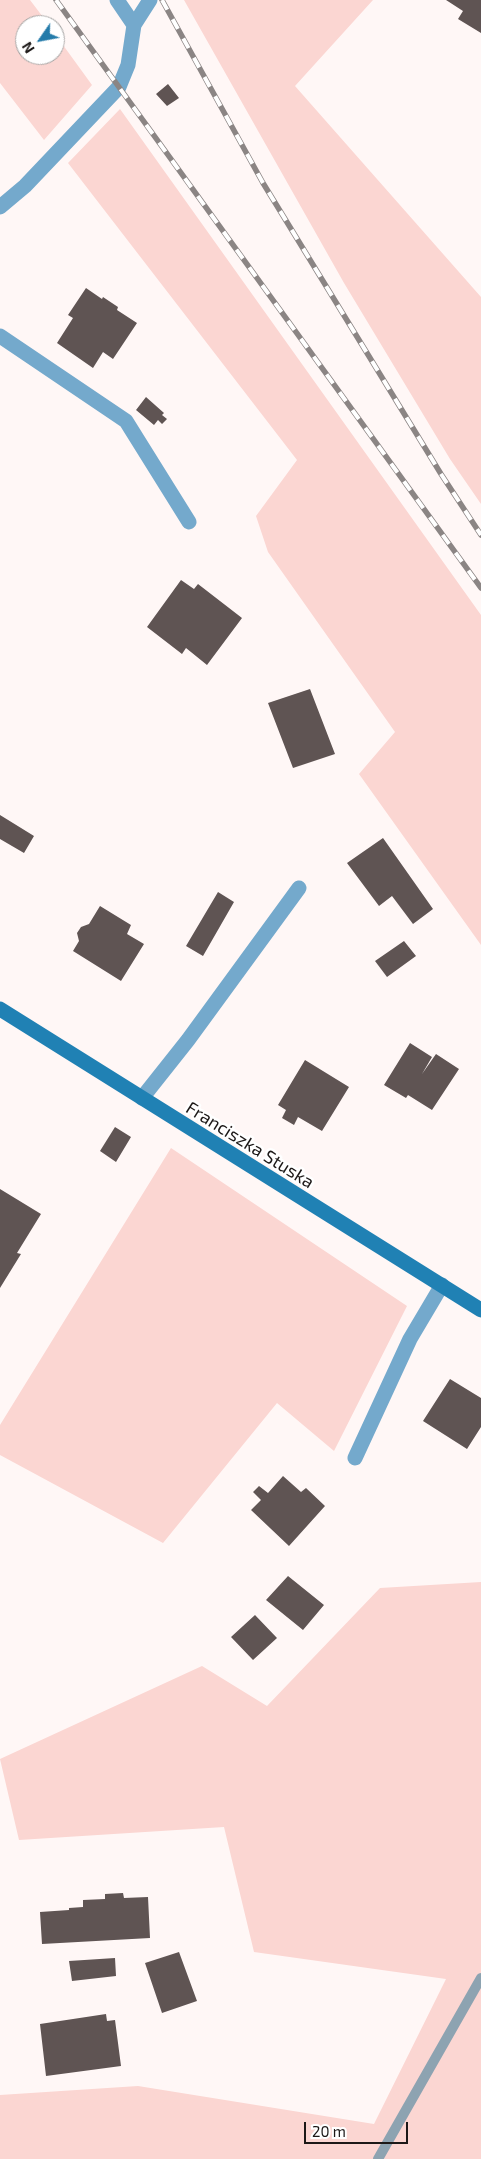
<!DOCTYPE html>
<html>
<head>
<meta charset="utf-8">
<style>
  body { margin:0 }
  #map { position:relative; width:481px; height:2159px; overflow:hidden; background:#fff7f6; font-family:"Exo 2",sans-serif }
  canvas { display:block }
  .north { position:absolute; left:15px; top:15px; width:50px; height:50px; box-sizing:border-box; background:#fff; border:1px solid #a4a3a2; border-radius:50%; rotate:237deg; font-size:14px; font-weight:700; line-height:20px; text-align:center; color:#1c1817 }
  .north::after { content:''; display:block; margin:auto; width:18px; height:22px; background:#247baa; clip-path:polygon(50% 0,100% 100%,50% 72%,0 100%) }
  .scale { position:absolute; left:304px; top:2122px; width:104px; height:22px; box-sizing:border-box; border:2px solid #1c1817; border-top:0; padding-left:6px; font-size:15px; line-height:18px; white-space:nowrap; color:#1c1817; -webkit-text-stroke:4px #fff; paint-order:stroke }
</style>
</head>
<body>
<div id="map">
<canvas width="481" height="2159"></canvas>
<div class="north">N</div>
<div class="scale">20 m</div>
</div>
<script>
const c = document.querySelector('canvas').getContext('2d');
c.lineJoin = 'round';
function fillPath(path, color) { c.fillStyle = color; c.fill(path, 'evenodd'); }
const shape = rows => new Path2D(rows.map(r => 'M' + r).join(''));
function stroke(path, color, width, dash) { c.strokeStyle = color; c.lineWidth = width; c.lineCap = dash ? 'butt' : 'round'; c.setLineDash(dash || []); c.stroke(path); }
function write(font, color, halo, rows, align = 'center') {
  c.font = font + ' "Exo 2",sans-serif'; c.lineWidth = 5; c.setLineDash([]); c.textBaseline = 'middle'; c.strokeStyle = halo; c.fillStyle = color; for (const [text, x, y, turn = 0] of rows) {
    c.save(); c.translate(x, y); c.rotate((+turn || 0) * Math.PI / 180); c.textAlign = isNaN(turn) ? turn : align; if (halo) c.strokeText(text, 0, 0); c.fillText(text, 0, 0); c.restore();
  }
}
const green = shape([
  [0,0,30,0,49,25,25,25,25,55,55,55,55,34,92,85,44,140,0,83],
  [184,0,373,0,295,86,481,297,481,504,450,459,344,283],
  [120,109,481,615,481,945,359,774,395,732,268,552,256,516,297,460,68,163],
  [171,1148,407,1306,334,1451,277,1403,163,1543,0,1455,0,1425],
  [481,1582,481,2159,0,2159,0,2095,138,2086,374,2124,446,1979,254,1952,224,1827,19,1840,0,1759,202,1666,267,1706,380,1588]
]);
const stream = shape([
  [378,2159,481,1978]
]);
const building = shape([
  [446,0,481,0,481,33,458,19,463,11],
  [168,84,179,98,167,106,156,94],
  [86,288,102,299,103,297,118,307,117,310,137,323,113,359,103,352,93,368,57,343,73,318,68,315],
  [146,397,164,413,162,415,167,419,162,424,158,420,154,425,136,410],
  [181,580,194,589,198,584,242,618,207,665,186,648,182,654,147,627],
  [310,689,335,754,293,768,268,703],
  [0,815,34,836,24,853,0,839],
  [383,838,433,909,413,924,392,896,379,906,347,863],
  [218,892,234,902,203,956,186,946],
  [100,906,131,925,127,934,144,944,121,981,73,951,79,941,77,933,81,927,89,924],
  [404,941,416,956,387,977,375,961],
  [410,1043,432,1057,422,1074,436,1054,459,1069,432,1110,408,1095,406,1098,384,1085],
  [305,1060,349,1087,322,1131,298,1117,294,1125,282,1118,286,1110,278,1105],
  [115,1127,131,1137,116,1162,100,1151],
  [0,1189,41,1214,17,1253,21,1254,0,1288],
  [450,1379,481,1398,481,1427,467,1449,423,1421],
  [283,1476,301,1492,306,1488,325,1506,289,1546,251,1510,261,1500,253,1492,259,1486,268,1493],
  [288,1576,324,1605,303,1630,266,1600],
  [255,1615,277,1638,253,1660,231,1637],
  [123,1893,124,1898,148,1897,150,1938,42,1944,40,1912,69,1910,69,1908,83,1907,83,1900,105,1899,105,1894],
  [179,1952,197,2001,162,2013,145,1963],
  [115,1958,116,1976,72,1981,69,1961],
  [106,2014,107,2021,115,2020,121,2066,46,2076,40,2024]
]);
const lane = shape([
  [0,336,126,421,189,522],
  [142,1098,188,1040,299,888],
  [355,1458,410,1339,442,1285]
]);
const street = shape([
  [117,0,134,25],
  [0,207,25,186,119,87,128,65,134,25,150,0]
]);
const secondary = shape([
  [0,1009,481,1310]
]);
const rail = shape([
  [56,0,481,588],
  [162,0,263,183,441,474,481,535]
]);
const streetNames = [
  ["Franciszka Stuska",250,1145,32]
];
fillPath(green, '#fbd6d2');
stroke(stream, '#8da3b1', 10);
fillPath(building, '#5f5453');
stroke(lane, '#74a9cc', 15);
stroke(street, '#74a9cc', 15);
stroke(secondary, '#2081b4', 15);
stroke(rail, '#8b8584', 5.5);
stroke(rail, '#fff', 4, [11]);
write('18px', '#1c1817', '#fff', streetNames);
</script>
</body>
</html>
